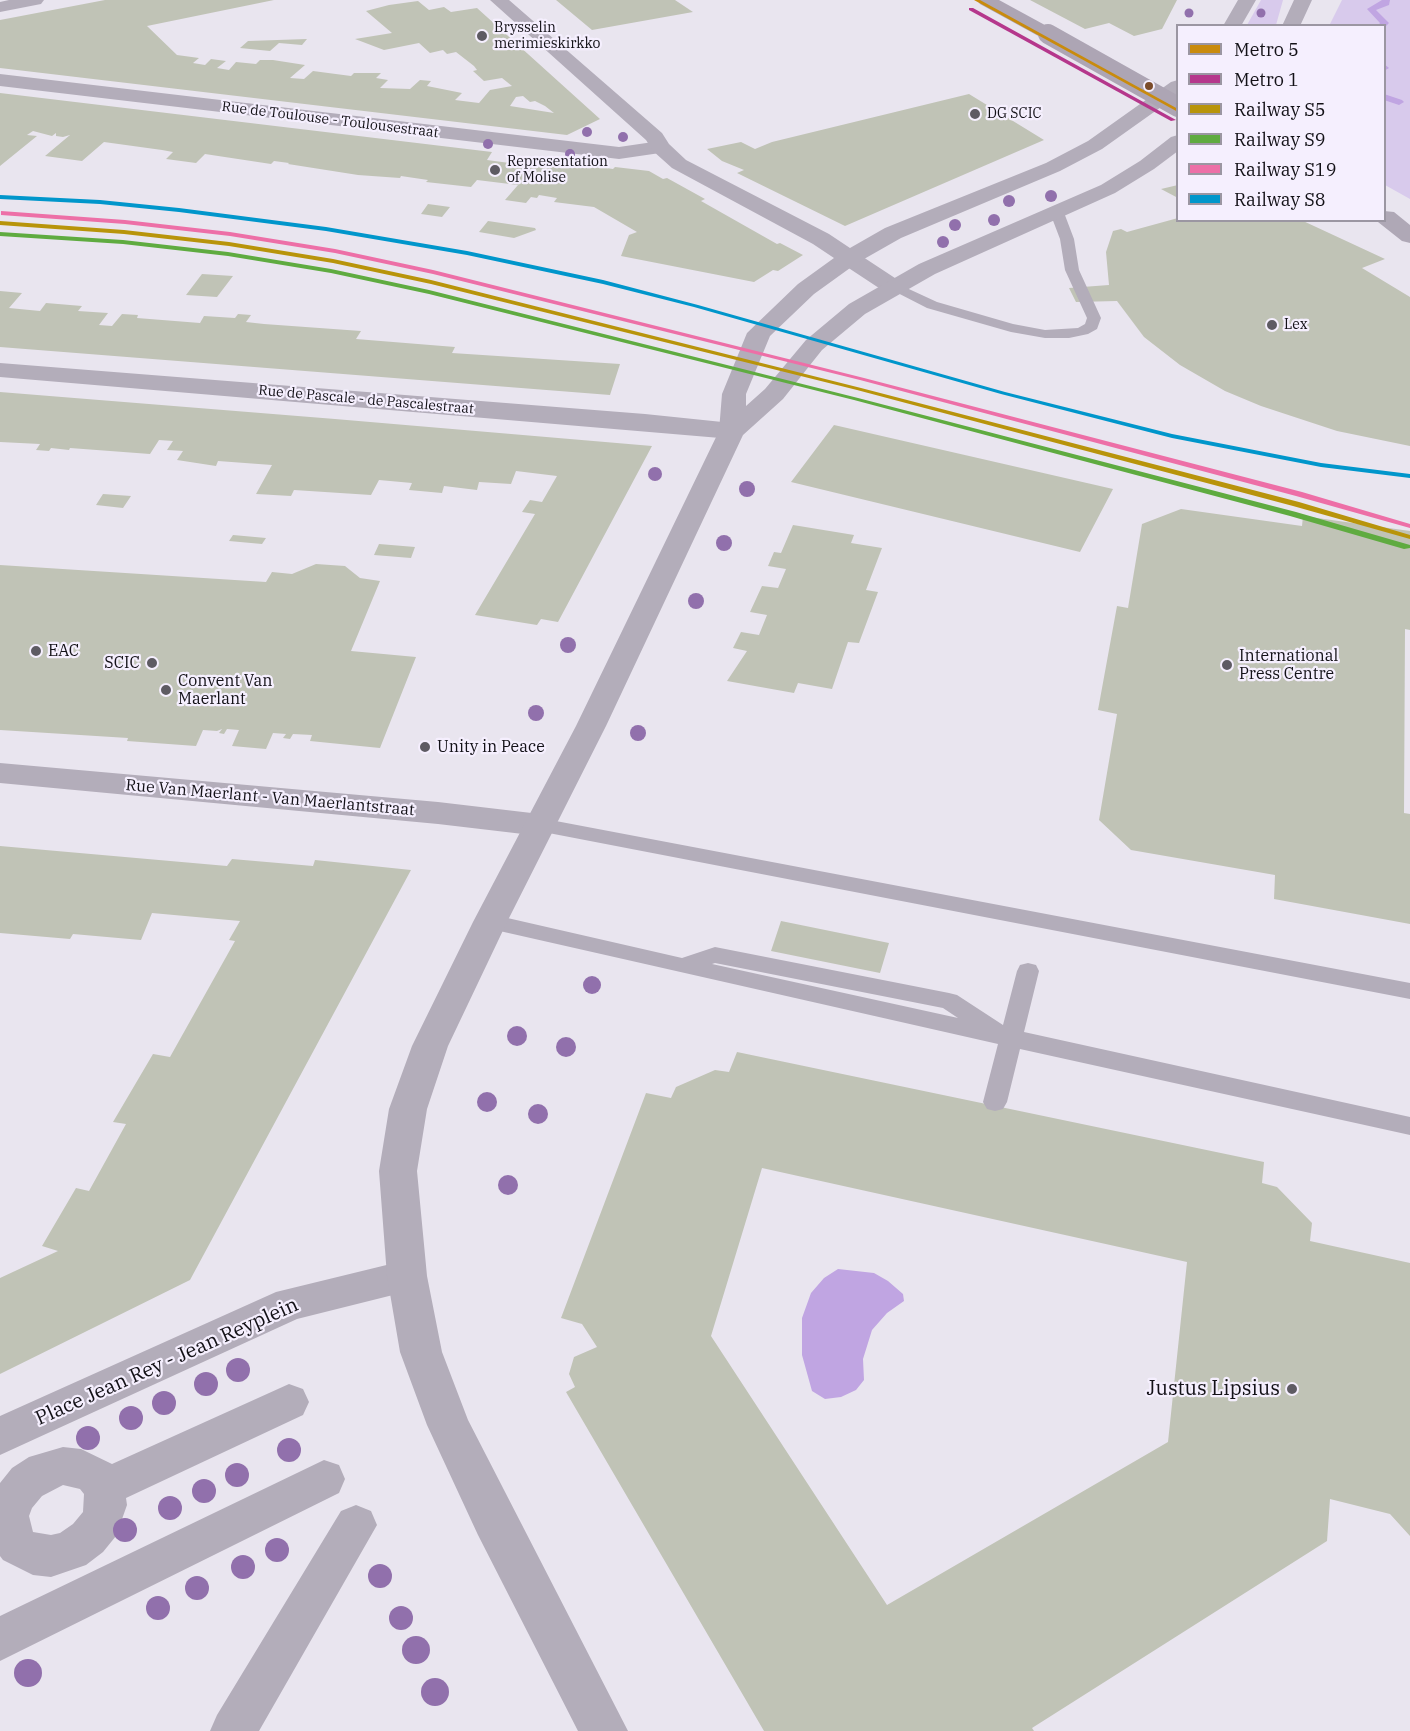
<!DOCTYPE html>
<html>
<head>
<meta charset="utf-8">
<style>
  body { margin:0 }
  #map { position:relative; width:1410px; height:1731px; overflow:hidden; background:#e9e5ef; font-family:"IBM Plex Serif",serif }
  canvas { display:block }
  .legend { position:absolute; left:1176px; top:24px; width:210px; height:198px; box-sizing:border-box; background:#f5effe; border:2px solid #9b96a2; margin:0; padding:8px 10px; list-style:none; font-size:18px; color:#131117 }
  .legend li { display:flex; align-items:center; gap:12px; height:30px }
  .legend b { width:30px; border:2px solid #9b96a2 }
</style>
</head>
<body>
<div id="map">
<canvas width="1410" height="1731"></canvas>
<ul class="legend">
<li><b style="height:8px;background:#c98b0d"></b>Metro 5</li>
<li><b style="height:8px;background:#b5378c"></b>Metro 1</li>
<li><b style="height:8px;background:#b8940b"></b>Railway S5</li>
<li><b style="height:8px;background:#5fab40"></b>Railway S9</li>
<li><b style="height:8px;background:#ed6fa7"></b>Railway S19</li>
<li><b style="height:8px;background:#0096cb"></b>Railway S8</li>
</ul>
</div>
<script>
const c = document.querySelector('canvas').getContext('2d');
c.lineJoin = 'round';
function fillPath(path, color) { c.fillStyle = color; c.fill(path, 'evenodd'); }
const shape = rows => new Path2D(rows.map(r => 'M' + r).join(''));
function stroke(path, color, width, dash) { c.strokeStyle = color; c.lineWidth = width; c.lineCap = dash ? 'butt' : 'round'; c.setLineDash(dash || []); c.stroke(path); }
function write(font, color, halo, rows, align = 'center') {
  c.font = font + ' "IBM Plex Serif",serif'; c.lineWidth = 4.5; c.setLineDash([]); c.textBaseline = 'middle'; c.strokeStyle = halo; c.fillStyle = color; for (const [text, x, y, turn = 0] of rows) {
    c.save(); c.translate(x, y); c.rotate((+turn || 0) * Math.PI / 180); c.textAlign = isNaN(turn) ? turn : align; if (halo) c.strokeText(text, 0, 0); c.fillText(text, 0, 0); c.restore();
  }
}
const green = shape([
  [1261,0,1283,0,1276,25,1247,25],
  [1342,0,1410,0,1410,199,1385,185,1384,26,1329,26]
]);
const water = shape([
  [838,1269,874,1273,888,1281,903,1294,904,1301,887,1313,872,1330,863,1359,864,1380,856,1390,841,1397,825,1399,812,1391,802,1355,802,1318,811,1293,824,1278]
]);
const stream = shape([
  [1382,0,1390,0,1389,5,1376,10,1389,23,1384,28,1384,26,1378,26,1380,23,1367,9,1382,0],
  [1384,64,1389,68,1384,71,1384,64],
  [1384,94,1402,100,1404,102,1399,105,1384,100,1384,94]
]);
const building = shape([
  [105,0,274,0,147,26,177,55,199,58,193,63,205,65,211,59,226,61,217,68,229,70,236,62,256,64,260,60,273,60,305,65,290,78,304,79,313,71,351,76,354,73,381,73,376,78,388,80,380,88,410,89,420,80,431,81,427,86,462,93,455,100,479,103,490,90,512,86,502,78,484,81,473,71,477,70,474,66,456,52,447,54,443,50,430,53,419,43,384,50,355,39,392,33,366,11,389,5,418,1,429,10,444,7,451,12,477,8,600,119,567,135,0,68,0,20],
  [523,96,530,102,535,101,545,106,554,113,510,106,516,97],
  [556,0,675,0,693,12,592,30],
  [1030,0,1177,0,1162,29,1134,36,1109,23,1085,29],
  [307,39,302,45,279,43,270,51,240,48,248,41],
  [0,93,492,152,487,160,532,166,539,158,613,169,615,167,649,171,663,179,667,178,705,199,701,201,777,244,780,243,803,255,778,271,773,270,754,282,621,256,629,235,637,232,594,207,554,202,557,198,539,195,537,198,531,197,526,203,505,200,518,185,477,180,471,187,426,182,428,180,401,176,400,178,358,175,288,164,289,163,274,161,271,164,205,154,196,163,166,159,173,152,162,150,104,142,82,161,45,156,70,135,63,137,56,136,56,133,52,136,33,131,27,135,37,136,0,166],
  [969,94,1044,140,845,226,737,173,744,170,722,161,707,149,741,142,755,149,772,142],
  [1178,185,1178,198,1161,189],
  [428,204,450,207,442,217,421,214],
  [1178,218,1178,220,1301,220,1385,259,1362,268,1410,297,1410,446,1337,431,1261,406,1225,391,1180,365,1144,337,1117,301,1076,302,1069,288,1109,285,1106,252,1113,231,1121,229,1127,232],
  [488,221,535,228,536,230,514,238,479,232],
  [202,274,233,276,217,297,186,295],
  [0,291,22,293,9,308,40,311,46,303,82,306,78,311,108,313,99,325,112,326,122,314,138,315,137,318,200,323,204,316,235,318,238,314,251,315,246,322,264,324,361,331,356,339,455,347,452,353,620,364,610,395,0,347],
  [0,392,335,419,652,446,558,622,541,619,537,625,475,615,535,514,522,512,530,500,542,502,557,476,516,471,511,484,479,482,477,490,444,486,442,493,409,490,412,483,379,480,371,495,294,490,291,496,256,494,272,465,218,461,216,466,177,460,183,451,167,450,173,441,159,440,150,454,70,448,69,450,51,448,49,451,36,450,40,444,0,442],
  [834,425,1113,489,1080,552,791,482],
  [103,494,131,496,123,508,96,505],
  [1181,509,1302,526,1303,516,1410,531,1410,630,1405,629,1404,813,1410,814,1410,924,1274,899,1275,875,1131,850,1099,820,1117,714,1098,710,1117,606,1128,608,1142,524],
  [793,525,854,535,851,543,882,548,866,590,878,592,859,643,848,642,832,689,798,683,794,693,727,681,747,651,733,648,741,632,759,635,767,615,750,612,762,586,778,588,786,569,768,566,774,552,781,553],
  [233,535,266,538,262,544,229,541],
  [379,544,415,547,411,558,374,555],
  [316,564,345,566,360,578,380,581,351,651,416,657,380,748,310,741,312,735,293,734,290,739,283,738,286,734,273,733,266,749,232,746,239,730,227,729,224,734,219,733,222,729,217,731,203,730,196,746,127,741,128,738,0,730,0,565,266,582,272,572,292,574],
  [0,846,227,866,232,859,313,866,315,860,411,870,190,1280,0,1374,0,1278,58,1251,42,1246,76,1188,89,1191,126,1124,113,1122,153,1054,170,1057,235,941,229,940,240,921,152,913,141,940,73,934,70,939,0,933],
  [781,921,889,943,880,973,771,951],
  [737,1052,1264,1162,1262,1183,1277,1187,1312,1223,1310,1241,1410,1263,1410,1536,1390,1514,1330,1499,1327,1541,1032,1728,1034,1731,764,1731,566,1392,575,1387,569,1374,574,1357,597,1347,582,1324,561,1318,646,1093,671,1098,676,1087,715,1070,729,1072],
  [762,1168,1187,1262,1168,1442,887,1605,711,1336]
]);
const service = shape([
  [1056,206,1063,210,1074,239,1079,270,1101,318,1097,329,1088,334,1069,338,1045,338,1011,332,927,308,886,287,888,284,898,284,937,302,1013,324,1045,330,1078,328,1085,324,1087,318,1065,270,1060,239,1049,210,1056,206],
  [540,818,1410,983,1410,999,533,830,530,825,533,820,540,818],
  [490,914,682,958,715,947,949,993,957,995,1003,1025,1017,971,1020,965,1028,963,1036,965,1039,971,1024,1032,1410,1117,1410,1135,1020,1049,1007,1102,1003,1109,995,1111,987,1109,983,1102,998,1044,482,927,479,922,482,917,490,914],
  [715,963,943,1008,958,1018,712,964,715,963]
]);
const pedestrian = shape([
  [407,1260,421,1264,426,1276,421,1288,297,1319,0,1455,0,1416,276,1292,407,1260],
  [289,1384,303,1389,309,1402,303,1415,126,1498,127,1505,116,1536,103,1552,86,1565,51,1577,33,1575,3,1560,0,1556,0,1483,12,1468,29,1457,63,1447,81,1449,112,1464,289,1384],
  [63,1485,80,1489,84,1494,83,1512,73,1524,60,1533,51,1535,33,1532,29,1516,32,1508,42,1496,63,1485],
  [324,1460,339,1465,345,1479,339,1493,0,1661,0,1616,324,1460],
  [356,1505,371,1511,377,1525,259,1731,210,1731,217,1715,341,1511,356,1505]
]);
const minor = shape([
  [0,74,619,147,660,141,667,143,670,147,667,151,660,153,619,159,0,86,0,74],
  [849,251,857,253,901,282,904,287,901,292,893,294,885,292,841,263,838,258,841,253,849,251],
  [0,363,645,414,732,423,741,426,745,431,741,436,732,439,0,377,0,363],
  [0,763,438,802,540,814,551,817,556,825,551,833,540,836,438,824,0,783,0,763]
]);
const tertiary = shape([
  [9,0,44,0,41,4,0,12,0,2,9,0],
  [490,0,509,0,662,133,669,144,686,160,829,234,850,248,885,228,1046,163,1088,141,1171,82,1178,80,1178,95,1102,149,1060,171,901,238,857,263,814,294,770,336,746,394,746,406,765,389,806,340,849,304,919,264,1101,185,1140,161,1171,137,1178,135,1178,151,1154,169,1115,193,935,274,865,314,822,350,783,399,743,435,606,726,507,922,448,1046,427,1109,417,1171,427,1276,442,1352,468,1420,628,1731,578,1731,478,1535,427,1425,400,1352,387,1276,379,1171,389,1109,412,1046,473,922,576,726,719,431,722,394,747,333,798,284,834,258,813,244,672,168,653,151,646,140,490,0],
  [1238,0,1256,0,1241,26,1223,26,1238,0],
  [1294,0,1312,0,1300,26,1282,26,1294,0]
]);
const primary = shape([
  [977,0,999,0,1054,30,1057,34,1054,38,1048,39,1042,38,980,4,977,0]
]);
const trunk = shape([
  [1384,211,1394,212,1410,225,1410,243,1402,241,1378,222,1384,220,1384,211]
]);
const primaryBridge = shape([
  [1048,34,1178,107]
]);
const rail1 = shape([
  [0,221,124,230,229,242,333,259,431,280,861,388,1299,502,1410,535,1410,539,1293,506,857,390,431,284,333,263,229,246,124,234,0,225,0,221]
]);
const rail2 = shape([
  [0,232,123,240,228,252,331,269,429,290,858,398,1296,512,1410,545,1410,548,1404,549,1290,516,854,400,429,294,331,273,228,256,123,244,0,236,0,232]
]);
const rail3 = shape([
  [1,211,125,220,230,232,335,249,433,270,864,378,1302,492,1410,524,1410,528,1296,496,860,380,433,274,335,253,230,236,125,224,1,215,1,211]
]);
const rail4 = shape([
  [0,195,100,200,179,208,326,227,467,251,603,280,698,305,1005,392,1172,434,1321,463,1410,474,1410,478,1321,467,1172,438,1001,394,694,307,603,284,467,255,326,231,179,212,100,204,0,199,0,195]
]);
const metro1 = shape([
  [974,0,980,0,1178,109,1178,112,974,0]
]);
const metro2 = shape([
  [969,8,973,8,1176,120,1171,121,969,10,969,8]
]);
const trees = [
  [1189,13,4.5],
  [1261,13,4.5],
  [587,132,5],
  [623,137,5],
  [488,144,5],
  [570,154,5],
  [1051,196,6],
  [1009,201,6],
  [994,220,6],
  [955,225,6],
  [943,242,6],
  [655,474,7],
  [747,489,8],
  [724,543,8],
  [696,601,8],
  [568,645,8],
  [536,713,8],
  [638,733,8],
  [592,985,9],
  [517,1036,10],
  [566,1047,10],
  [487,1102,10],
  [538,1114,10],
  [508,1185,10],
  [238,1370,12],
  [206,1384,12],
  [164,1403,12],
  [131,1418,12],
  [88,1438,12],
  [289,1450,12],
  [237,1475,12],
  [204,1491,12],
  [170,1508,12],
  [125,1530,12],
  [277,1550,12],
  [243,1567,12],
  [380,1576,12],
  [197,1588,12],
  [158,1608,12],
  [401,1618,12],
  [416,1650,14],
  [28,1673,14],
  [435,1692,14]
];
const markers = [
  [482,36,6,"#5e5b63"],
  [1149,86,5,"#7a4b2a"],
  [975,114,6,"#5e5b63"],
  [495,170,6,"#5e5b63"],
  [1272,325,6,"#5e5b63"],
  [36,651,6,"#5e5b63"],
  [152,663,6,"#5e5b63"],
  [1227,665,6,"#5e5b63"],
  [166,690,6,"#5e5b63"],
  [425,747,6,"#5e5b63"],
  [1292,1389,6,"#5e5b63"]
];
const farPoinames = [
  ["Brysselin",494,28],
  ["merimieskirkko",494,44],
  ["DG SCIC",987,114],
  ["Representation",507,162],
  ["of Molise",507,178],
  ["Lex",1284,325]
];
const farStreetnames = [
  ["Rue de Toulouse - Toulousestraat",330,120,7],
  ["Rue de Pascale - de Pascalestraat",366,400,5]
];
const poiNames = [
  ["EAC",48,651],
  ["International",1239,656],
  ["Press Centre",1239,674],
  ["SCIC",140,663,"right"],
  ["Convent Van",178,681],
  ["Maerlant",178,699],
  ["Unity in Peace",437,747]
];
const streetNames = [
  ["Rue Van Maerlant - Van Maerlantstraat",270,798,5]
];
const nearStreetnames = [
  ["Place Jean Rey - Jean Reyplein",167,1362,-24]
];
const nearPoinames = [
  ["Justus Lipsius",1280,1389]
];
fillPath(green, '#d8caec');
fillPath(water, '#c0a5e2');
fillPath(stream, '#c0a5e2');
fillPath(building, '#c0c3b6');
fillPath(service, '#b3adba');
fillPath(pedestrian, '#b3adba');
fillPath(minor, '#b3adba');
fillPath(tertiary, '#b3adba');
fillPath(primary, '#ada5b4');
fillPath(trunk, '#afa8b6');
stroke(primaryBridge, '#ada5b4', 20);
fillPath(rail1, '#b8940b');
fillPath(rail2, '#5fab40');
fillPath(rail3, '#ed6fa7');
fillPath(rail4, '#0096cb');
fillPath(metro1, '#c98b0d');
fillPath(metro2, '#b5378c');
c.fillStyle = '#9170ac';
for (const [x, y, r] of trees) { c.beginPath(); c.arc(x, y, r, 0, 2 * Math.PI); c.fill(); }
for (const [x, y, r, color] of markers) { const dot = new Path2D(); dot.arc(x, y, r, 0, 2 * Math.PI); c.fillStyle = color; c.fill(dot); stroke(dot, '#f5effe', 2); }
write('14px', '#131117', '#f5effe', farPoinames, 'left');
write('14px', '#131117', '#f5effe', farStreetnames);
write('16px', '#131117', '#f5effe', poiNames, 'left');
write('16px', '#131117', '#f5effe', streetNames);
write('20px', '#131117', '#f5effe', nearStreetnames);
write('20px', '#131117', '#f5effe', nearPoinames, 'right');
</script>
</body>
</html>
